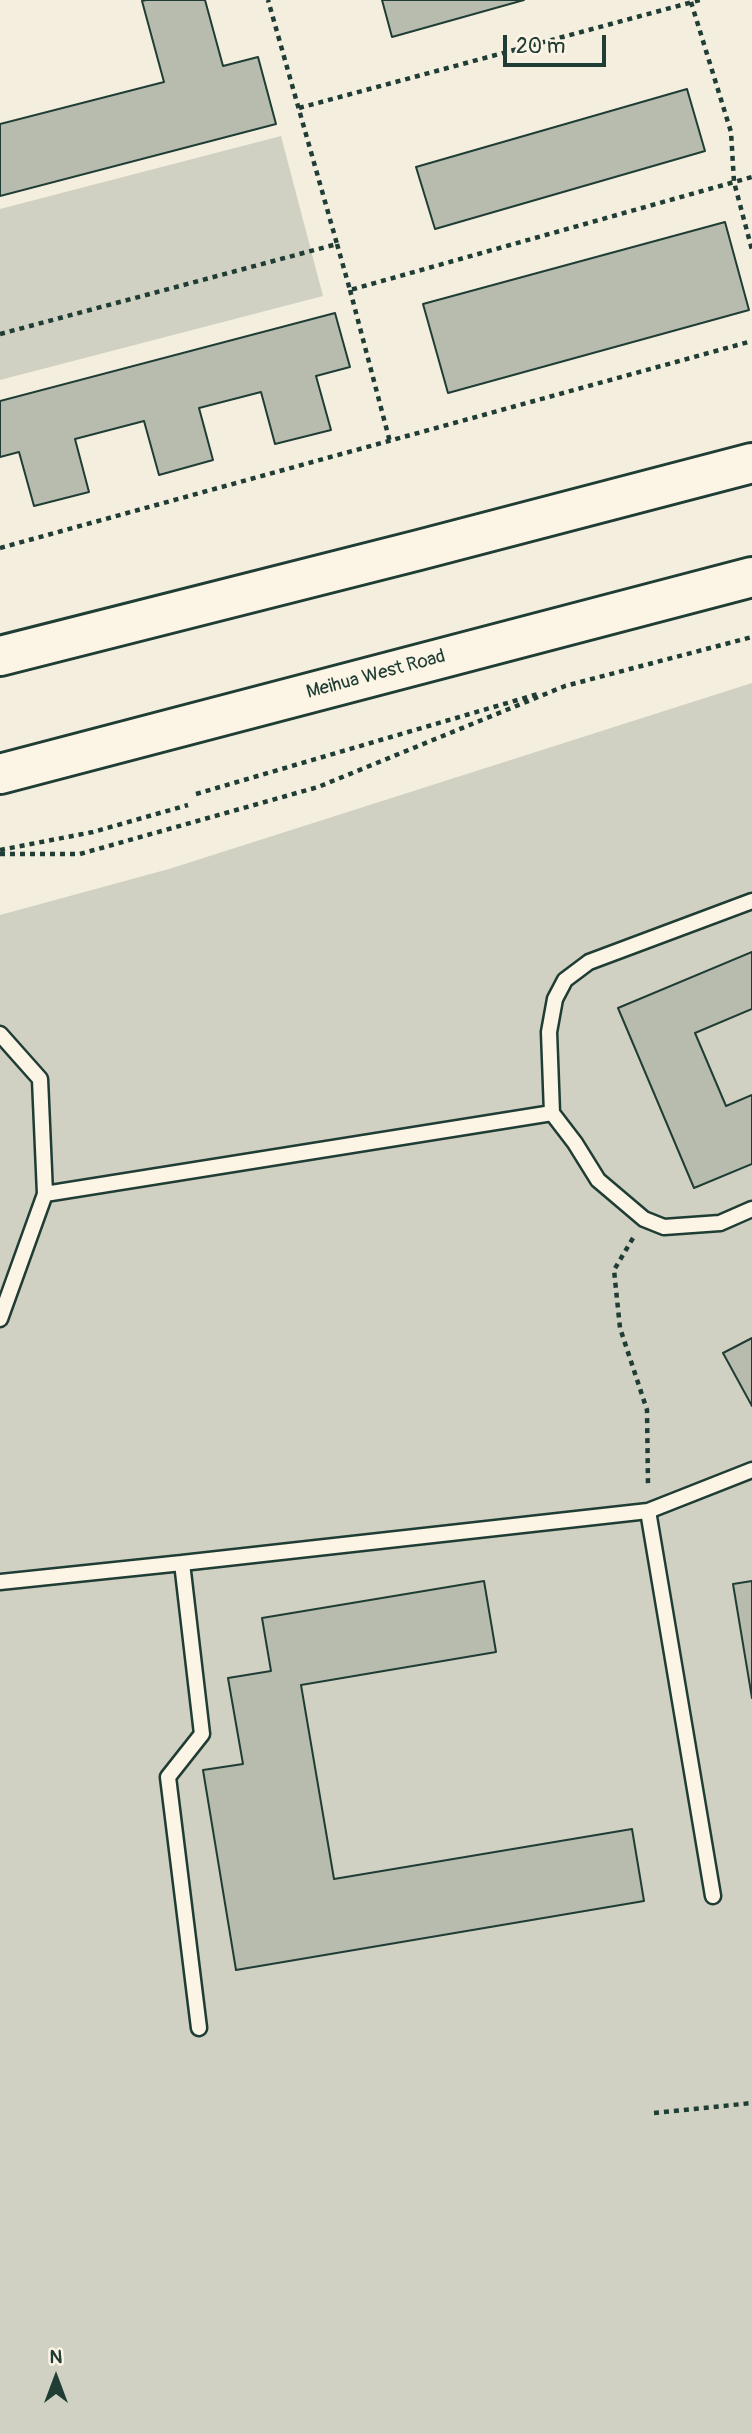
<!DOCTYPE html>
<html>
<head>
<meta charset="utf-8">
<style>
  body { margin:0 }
  #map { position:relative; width:752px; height:2434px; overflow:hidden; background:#f3eede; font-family:Pangolin,sans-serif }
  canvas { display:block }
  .north { position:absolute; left:21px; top:2343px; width:70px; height:70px; -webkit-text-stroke:5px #fcf5e5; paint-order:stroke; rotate:0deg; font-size:19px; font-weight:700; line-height:28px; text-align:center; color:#1f3d34 }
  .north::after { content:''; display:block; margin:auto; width:24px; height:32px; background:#1f3d34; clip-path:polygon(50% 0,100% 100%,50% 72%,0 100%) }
  .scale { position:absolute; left:503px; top:35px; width:103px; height:32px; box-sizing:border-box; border:4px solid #1f3d34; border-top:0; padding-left:9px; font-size:21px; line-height:24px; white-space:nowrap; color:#1f3d34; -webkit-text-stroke:5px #fcf5e5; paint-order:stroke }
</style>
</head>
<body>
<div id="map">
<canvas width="752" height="2434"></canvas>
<div class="north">N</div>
<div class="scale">20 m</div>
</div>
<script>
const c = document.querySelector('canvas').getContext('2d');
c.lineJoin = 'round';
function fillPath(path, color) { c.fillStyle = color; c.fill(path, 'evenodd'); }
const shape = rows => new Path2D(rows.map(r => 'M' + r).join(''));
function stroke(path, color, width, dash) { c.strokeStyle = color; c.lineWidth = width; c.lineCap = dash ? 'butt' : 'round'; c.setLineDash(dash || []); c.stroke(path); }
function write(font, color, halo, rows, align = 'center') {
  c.font = font + ' Pangolin,sans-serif'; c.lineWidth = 7; c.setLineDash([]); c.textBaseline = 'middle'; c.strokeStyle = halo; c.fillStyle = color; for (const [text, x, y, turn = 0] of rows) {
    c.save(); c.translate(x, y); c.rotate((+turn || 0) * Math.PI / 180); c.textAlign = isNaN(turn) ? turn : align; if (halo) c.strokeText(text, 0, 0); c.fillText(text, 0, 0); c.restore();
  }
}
const green = shape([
  [281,136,323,296,0,380,0,209],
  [752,683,752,2434,0,2434,0,915,169,869]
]);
const building = shape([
  [146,0,205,0,223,66,258,57,276,124,0,196,0,124,164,82,142,1,146,0],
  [382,0,524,0,392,37,382,0],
  [687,89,705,151,435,229,416,167,687,89],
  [725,222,749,310,448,393,423,304,725,222],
  [335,313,350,367,316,376,331,430,275,444,261,392,199,408,213,460,159,475,144,421,75,439,89,492,34,506,19,452,0,457,0,401,335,313],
  [752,952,752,1009,695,1033,726,1106,752,1095,752,1164,694,1188,618,1008,752,952],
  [752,1338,752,1406,723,1353,752,1338],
  [484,1581,496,1652,301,1685,334,1879,632,1829,644,1901,236,1970,203,1770,243,1764,228,1678,271,1671,262,1618,484,1581],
  [752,1581,752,1698,733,1584,752,1581]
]);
const path = shape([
  [691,2,731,132,734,182,752,250],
  [299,108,700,0],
  [337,244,350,290,752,177],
  [350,290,390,442],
  [0,334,337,244,268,0],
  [0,548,752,341],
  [196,794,538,694],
  [0,850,93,832,188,805],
  [0,854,80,854,318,787,565,686,752,637],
  [633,1238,614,1270,620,1328,647,1410,648,1485],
  [654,2113,752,2103]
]);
const lane = shape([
  [752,901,589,962,565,980,555,999,549,1032,552,1113,575,1143,598,1180,644,1219,664,1227,720,1223,752,1209],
  [0,1034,40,1079,45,1194,0,1319],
  [45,1194,552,1113],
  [648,1511,713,1896],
  [0,1582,182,1563],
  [199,2028,168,1777,202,1734,182,1563,648,1511,752,1470]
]);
const primary = shape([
  [0,656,419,550,752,463],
  [0,774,752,577]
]);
const streetNames = [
  ["Meihua West Road",376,675,-15]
];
fillPath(green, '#d0d1c2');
fillPath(building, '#b8bcae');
stroke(building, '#1f3d34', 2);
stroke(lane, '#1f3d34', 19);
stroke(primary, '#1f3d34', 44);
stroke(path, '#1f3d34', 4.5, [5, 5]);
stroke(lane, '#fcf5e5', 14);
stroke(primary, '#fcf5e5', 38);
write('19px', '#1f3d34', '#fcf5e5', streetNames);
</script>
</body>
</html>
